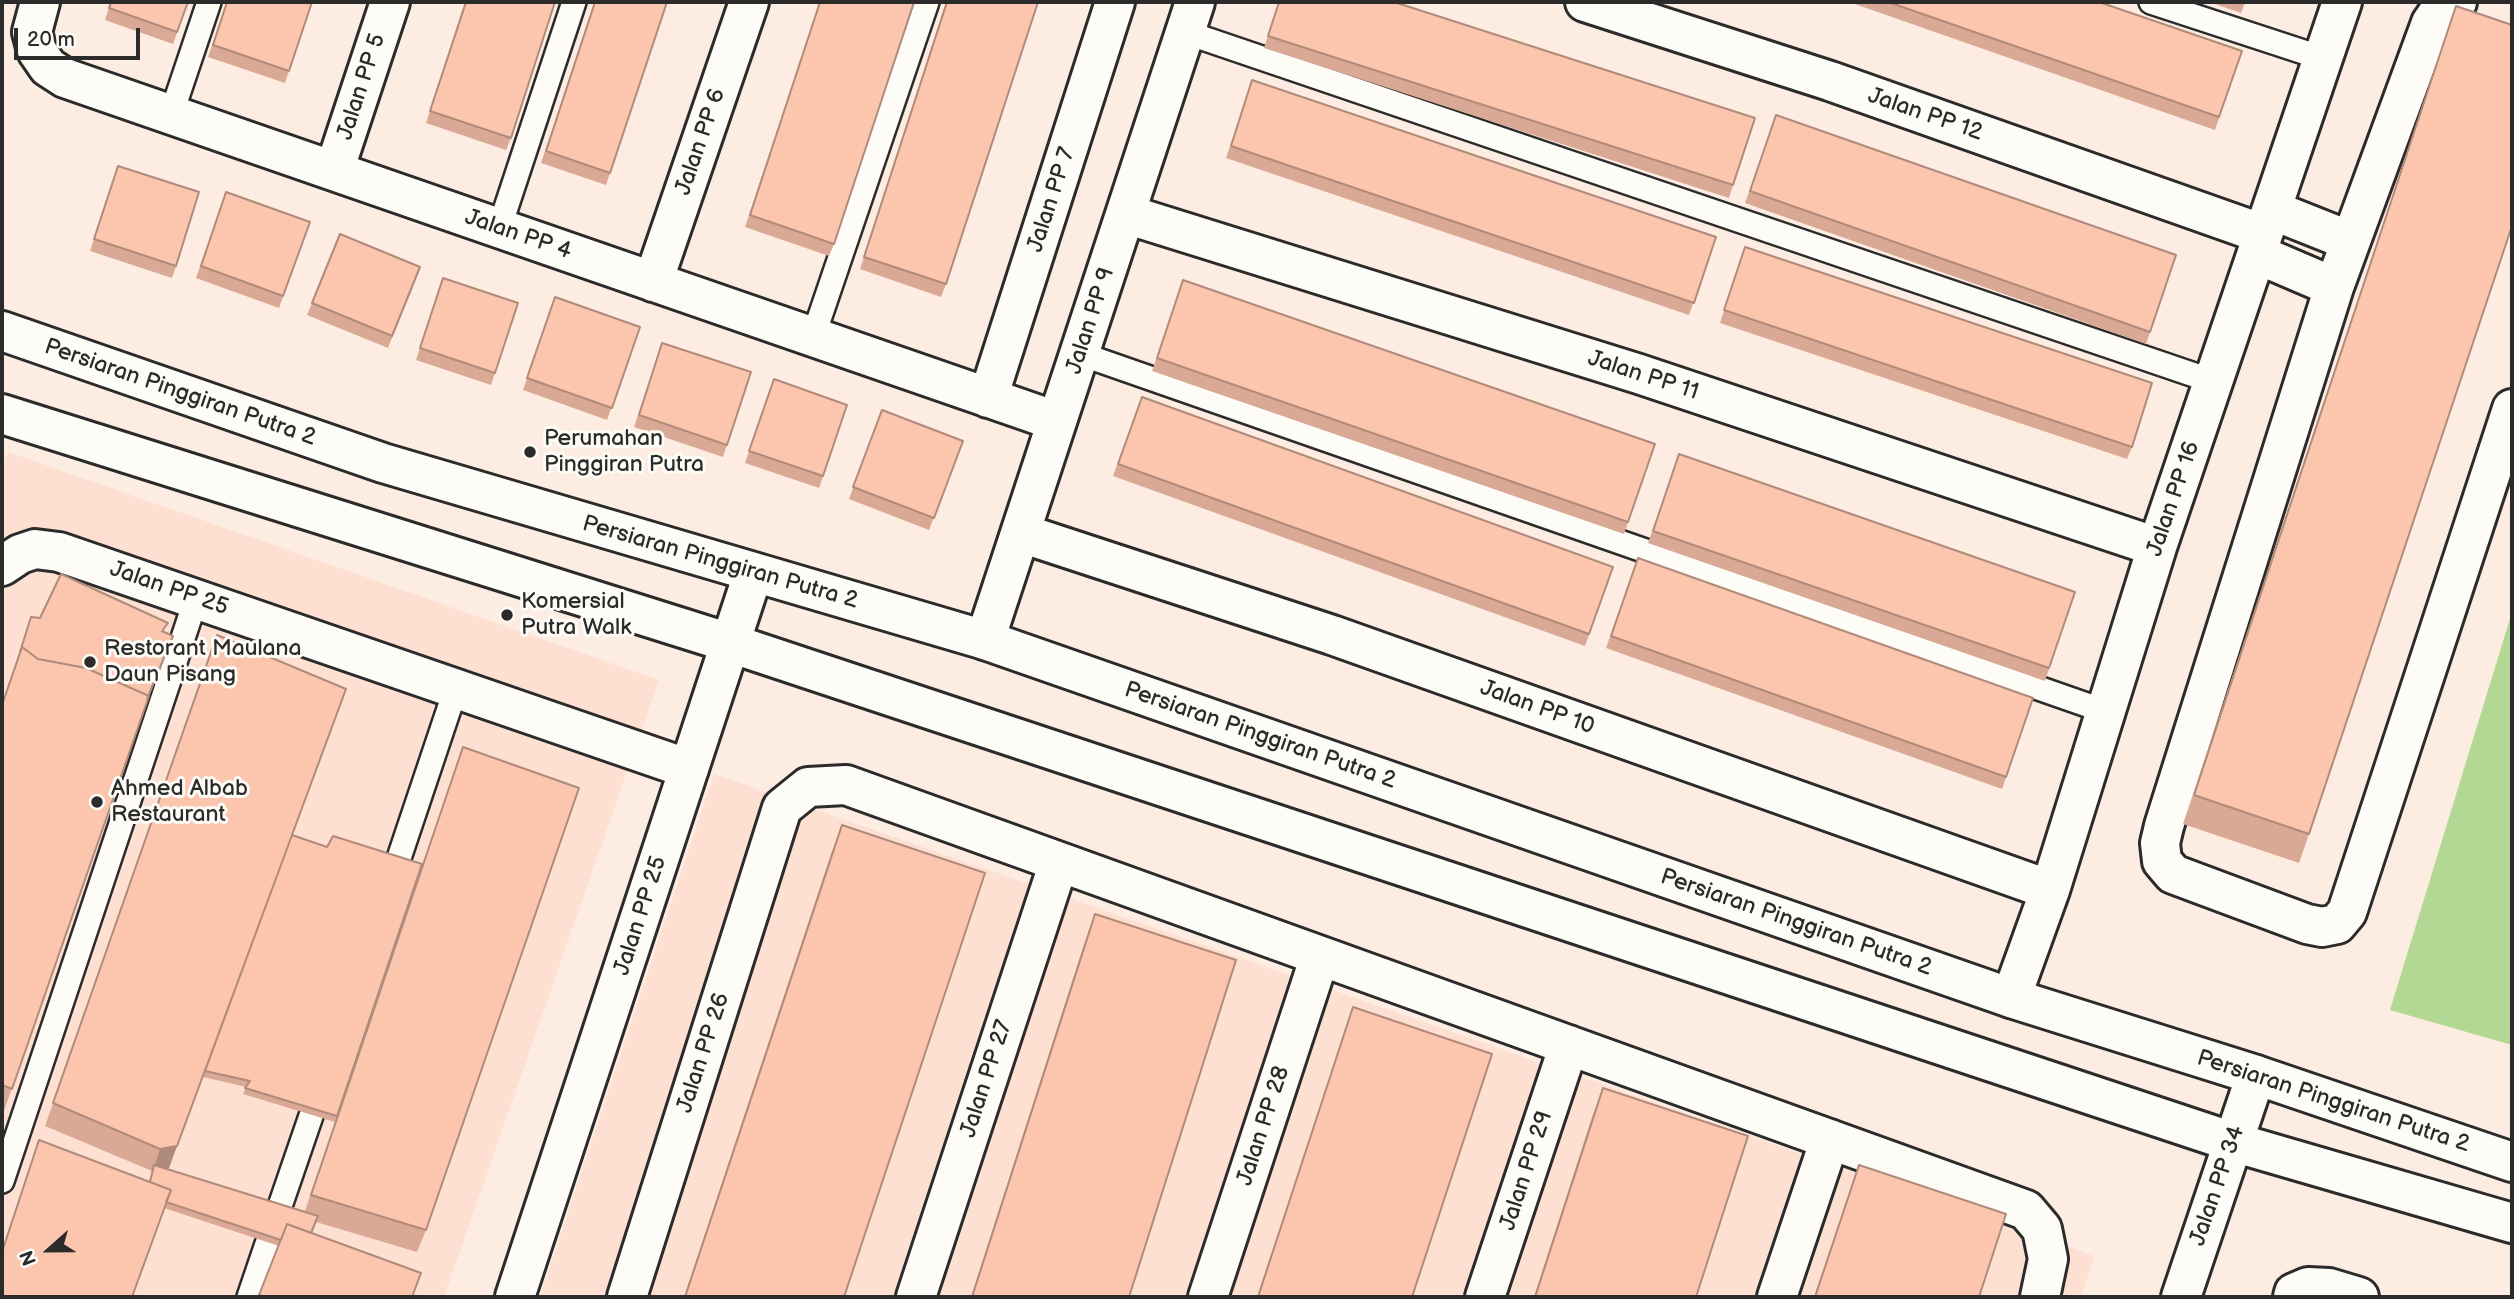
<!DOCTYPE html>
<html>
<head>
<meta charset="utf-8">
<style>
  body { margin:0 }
  #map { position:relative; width:2514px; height:1299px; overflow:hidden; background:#fdece1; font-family:"Balsamiq Sans",sans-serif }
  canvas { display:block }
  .frame { position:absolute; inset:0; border:4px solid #2b2b2b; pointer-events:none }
  .north { position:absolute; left:14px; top:1215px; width:70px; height:70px; -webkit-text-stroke:5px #fdfcf7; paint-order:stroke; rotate:249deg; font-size:19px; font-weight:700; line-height:28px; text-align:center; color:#2b2b2b }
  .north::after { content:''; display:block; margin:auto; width:24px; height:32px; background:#2b2b2b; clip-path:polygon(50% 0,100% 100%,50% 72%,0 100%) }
  .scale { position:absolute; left:14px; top:28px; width:126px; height:32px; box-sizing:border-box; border:4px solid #2b2b2b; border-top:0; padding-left:9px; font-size:21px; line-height:24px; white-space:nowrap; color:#2b2b2b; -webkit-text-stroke:5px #fdfcf7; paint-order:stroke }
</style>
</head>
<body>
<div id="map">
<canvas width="2514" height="1299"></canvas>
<div class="frame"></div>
<div class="north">N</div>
<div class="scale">20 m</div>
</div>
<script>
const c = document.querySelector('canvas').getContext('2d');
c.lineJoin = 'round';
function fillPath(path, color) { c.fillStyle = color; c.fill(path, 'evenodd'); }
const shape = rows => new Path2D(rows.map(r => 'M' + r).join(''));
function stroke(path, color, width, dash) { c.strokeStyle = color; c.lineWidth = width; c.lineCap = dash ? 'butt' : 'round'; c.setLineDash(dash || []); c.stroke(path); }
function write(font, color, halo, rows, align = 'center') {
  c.font = font + ' "Balsamiq Sans",sans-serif'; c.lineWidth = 6; c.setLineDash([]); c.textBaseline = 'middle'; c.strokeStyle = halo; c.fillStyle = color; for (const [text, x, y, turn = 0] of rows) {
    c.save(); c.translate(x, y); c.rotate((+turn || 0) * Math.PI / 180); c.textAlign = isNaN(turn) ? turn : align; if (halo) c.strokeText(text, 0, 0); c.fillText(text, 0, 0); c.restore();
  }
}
const built = shape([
  [8,452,659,680,444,1297,2,1297,2,470],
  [714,774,2094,1256,2081,1297,540,1297]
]);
const green = shape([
  [2512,612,2512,1045,2390,1010]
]);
const lane = shape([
  [2151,2,2325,59],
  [1185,32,2215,382],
  [171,115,209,2],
  [499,229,574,2],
  [813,337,927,2],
  [1081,354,2107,712],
  [397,864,456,688],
  [2,1181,196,599],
  [279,1209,312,1113],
  [249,1297,267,1244]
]);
const street = shape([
  [40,2,32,32,37,51,48,67,65,78,1056,421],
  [1585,2,1830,81,2263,234],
  [2457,2,2440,10,2431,23,2334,287,2164,826,2160,843,2162,861,2173,874,2307,924,2322,927,2337,924,2347,912,2512,409],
  [334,171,390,2],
  [2272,210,2350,241],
  [1126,214,1639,374,2157,547],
  [2257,254,2334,287],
  [653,282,749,2],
  [988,398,1115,2],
  [1021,533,1332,635,2050,890],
  [2,566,20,554,35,549,59,552,689,769],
  [985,640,1195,2],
  [2011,998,2050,890,2157,547,2342,2],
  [515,1297,753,574],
  [627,1297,782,808,808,787,846,785,2026,1210,2042,1229,2048,1259,2040,1297],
  [916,1297,1059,862],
  [1208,1297,1320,956],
  [1485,1297,1569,1045],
  [1777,1297,1830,1139],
  [2181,1297,2256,1075],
  [2293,1297,2294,1293,2308,1287,2329,1288,2359,1297]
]);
const secondary = shape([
  [2,331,383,463,985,640,2011,998,2256,1075,2512,1162],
  [2,414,730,643,2233,1142,2512,1223]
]);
const wall = shape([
  [111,2,188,2,173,44,105,20],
  [227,2,289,71,285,83,208,57],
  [465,2,511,138,506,150,426,123],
  [595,2,610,173,606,185,541,163],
  [820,2,834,244,829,256,745,227],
  [946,2,946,284,941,297,860,269],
  [1279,2,1394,2,1733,185,1729,198,1264,48],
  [1849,2,2099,2,2242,51,2215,130],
  [2209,2,2245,2,2241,13],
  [2456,6,2309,834,2299,863,2183,824],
  [1248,93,1716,237,1689,315,1226,158],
  [1776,115,2176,255,2146,344,1745,203],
  [118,166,176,266,172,278,90,251],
  [226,192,310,222,279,308,196,278],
  [1741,259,2132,447,2127,459,1720,323],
  [416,279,388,348,307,315,312,303],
  [1183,280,1655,444,1624,534,1152,371],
  [439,290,495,373,491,385,416,360],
  [555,297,640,327,607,420,523,390],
  [662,343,751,372,723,457,634,427],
  [774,379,847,405,819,488,745,463],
  [1142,397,1613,567,1585,646,1113,476],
  [882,410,963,441,929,530,849,499],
  [1679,454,2075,592,2045,681,1648,543],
  [1638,558,2033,698,2002,789,1606,648],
  [31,617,164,632,166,654,143,711,4,1111,2,1110,2,704],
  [217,635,169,1168,167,1169,305,1211,463,747,426,1230,417,1252,316,1222,312,1233,412,1297,259,1297,279,1246,164,1208,2,1297,2,1250,39,1140,149,1182,152,1171,45,1126],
  [842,825,844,1297,684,1297,831,854],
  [292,835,327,847,422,864,335,1122,243,1094,246,1087,203,1077],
  [1095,914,1129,1297,971,1297,1084,944],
  [1353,1007,1412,1297,1257,1297,1343,1037],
  [1603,1088,1696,1297,1534,1297,1592,1117],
  [1859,1165,1979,1297,1814,1297]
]);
const shadedWall = shape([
  [346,689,169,1168,153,1171,160,1149]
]);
const building = shape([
  [111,2,188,2,177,32,109,8,111,2],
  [227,2,312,2,289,71,213,45,227,2],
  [466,2,555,2,511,138,430,111,466,2],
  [595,2,667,2,610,173,546,151,595,2],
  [820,2,914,2,834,244,750,215,820,2],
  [947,2,1038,2,946,284,864,257,947,2],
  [1279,2,1394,2,1755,118,1733,185,1268,36,1279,2],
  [1888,2,2099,2,2242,51,2219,117,1888,2],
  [2456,6,2512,25,2512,226,2309,834,2194,795,2456,6],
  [1252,80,1716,237,1694,303,1231,146,1252,80],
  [1776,115,2176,255,2150,332,1750,191,1776,115],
  [118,166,199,192,176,266,94,239,118,166],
  [226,192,310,222,283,296,201,266,226,192],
  [340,234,420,267,392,336,312,303,340,234],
  [1745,247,2152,383,2132,447,1724,310,1745,247],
  [443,278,518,303,495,373,420,348,443,278],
  [1183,280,1655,444,1628,522,1157,358,1183,280],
  [555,297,640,327,612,408,527,378,555,297],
  [662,343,751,372,727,445,639,415,662,343],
  [774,379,847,405,823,476,749,451,774,379],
  [1142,397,1613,567,1589,634,1118,464,1142,397],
  [882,410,963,441,934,518,853,487,882,410],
  [1679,454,2075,592,2049,668,1653,531,1679,454],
  [1638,558,2033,698,2006,777,1611,636,1638,558],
  [61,574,168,623,162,631,173,636,147,699,149,696,86,668,38,659,22,647,20,652,31,617,40,618,61,574],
  [217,635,346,689,177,1146,160,1149,53,1103,217,635],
  [22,647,38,659,86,668,149,696,12,1089,2,1085,2,705,22,647],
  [463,747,579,788,426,1230,311,1195,463,747],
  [842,825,985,873,844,1297,685,1297,842,825],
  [292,835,327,847,333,836,422,864,337,1116,245,1088,250,1081,205,1071,292,835],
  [1095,914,1236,960,1129,1297,972,1297,1095,914],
  [1353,1007,1492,1054,1412,1297,1258,1297,1353,1007],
  [1603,1088,1748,1136,1696,1297,1535,1297,1603,1088],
  [39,1140,171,1190,132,1297,2,1297,2,1252,39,1140],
  [154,1165,318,1216,311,1233,287,1224,281,1240,166,1202,171,1190,150,1182,154,1165],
  [1859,1165,2006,1214,1979,1297,1815,1297,1859,1165],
  [287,1224,421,1273,412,1297,267,1297,259,1295,287,1224]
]);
const markers = [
  [530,452,7,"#2b2b2b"],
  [507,615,7,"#2b2b2b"],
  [90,662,7,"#2b2b2b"],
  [97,802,7,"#2b2b2b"]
];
const streetNames = [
  ["Jalan PP 5",362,87,-72],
  ["Jalan PP 12",1925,115,19],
  ["Jalan PP 6",701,142,-71],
  ["Jalan PP 7",1052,200,-72],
  ["Jalan PP 4",518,235,19],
  ["Jalan PP 9",1091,321,-72],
  ["Jalan PP 11",1643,376,18],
  ["Persiaran Pinggiran Putra 2",180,393,19],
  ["Jalan PP 16",2174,499,-71],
  ["Persiaran Pinggiran Putra 2",720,563,16],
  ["Jalan PP 25",169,589,19],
  ["Jalan PP 10",1537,708,20],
  ["Persiaran Pinggiran Putra 2",1260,736,19],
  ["Jalan PP 25",641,916,-72],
  ["Persiaran Pinggiran Putra 2",1796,923,19],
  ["Jalan PP 26",704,1053,-72],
  ["Jalan PP 27",987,1079,-72],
  ["Persiaran Pinggiran Putra 2",2333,1102,18],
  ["Jalan PP 28",1264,1126,-72],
  ["Jalan PP 29",1527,1171,-72],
  ["Jalan PP 34",2218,1186,-71]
];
const poiNames = [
  ["Perumahan",544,439],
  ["Pinggiran Putra",544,465],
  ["Komersial",521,602],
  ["Putra Walk",521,628],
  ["Restorant Maulana",104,649],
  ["Daun Pisang",104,675],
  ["Ahmed Albab",111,789],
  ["Restaurant",111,815]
];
fillPath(built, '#fde0d2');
fillPath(green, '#b3d894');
stroke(lane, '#2b2b2b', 28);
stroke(street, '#2b2b2b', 44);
stroke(secondary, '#2b2b2b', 44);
stroke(lane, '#fdfcf7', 23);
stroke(street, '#fdfcf7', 38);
stroke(secondary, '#fdfcf7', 38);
fillPath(wall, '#d9a996');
fillPath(shadedWall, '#b08a7a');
fillPath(building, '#fcc5ae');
stroke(building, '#b08a7a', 2);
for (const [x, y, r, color] of markers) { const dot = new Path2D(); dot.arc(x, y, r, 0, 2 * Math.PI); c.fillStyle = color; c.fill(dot); stroke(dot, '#fdfcf7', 2.5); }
write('23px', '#2b2b2b', '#fdfcf7', streetNames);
write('23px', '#2b2b2b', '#fdfcf7', poiNames, 'left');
</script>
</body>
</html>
